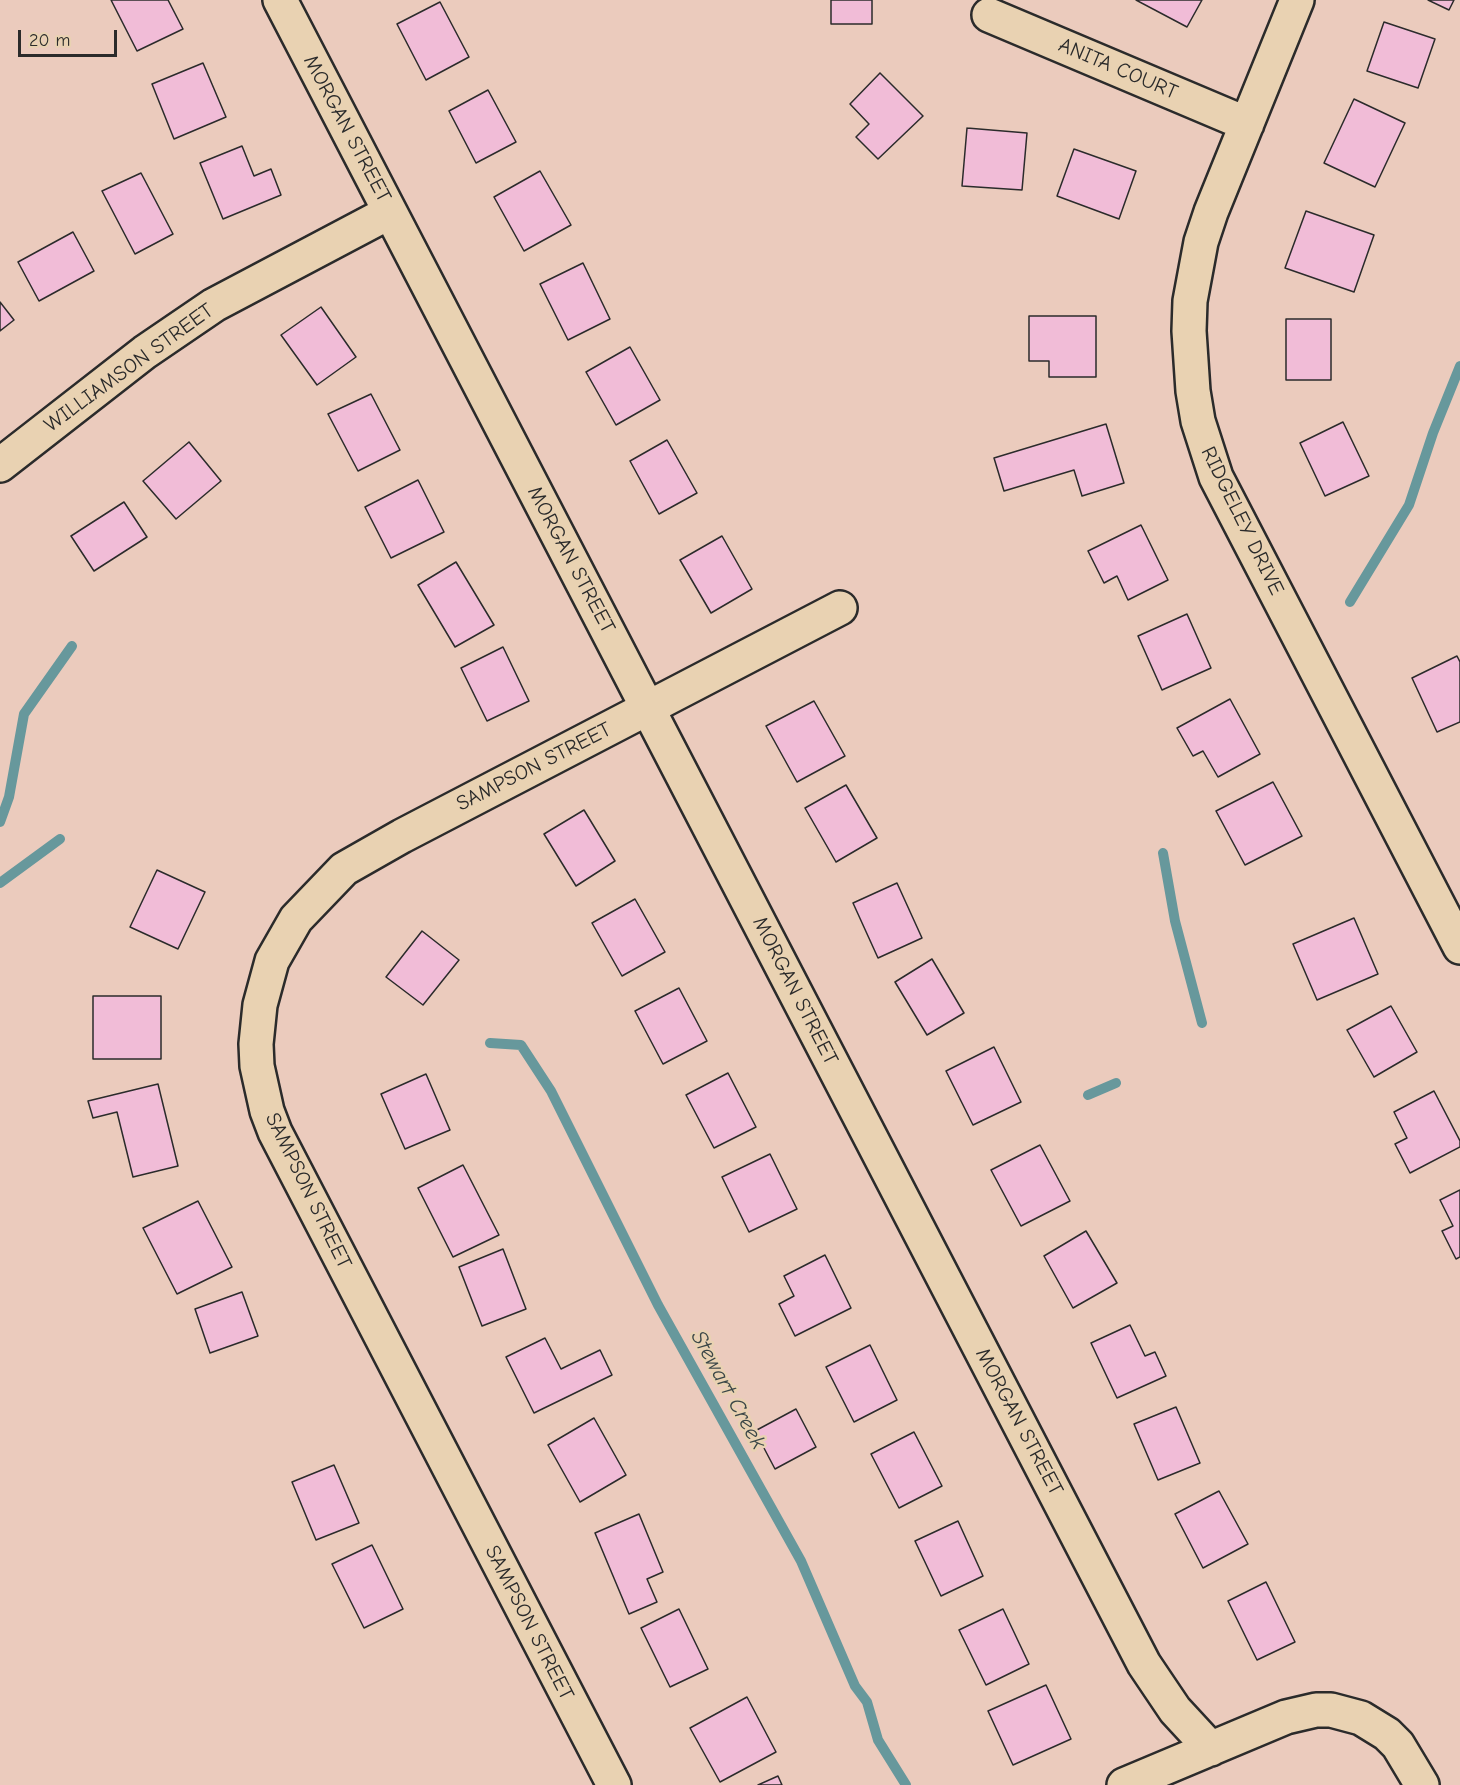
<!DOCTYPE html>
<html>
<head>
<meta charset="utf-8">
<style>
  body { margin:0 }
  #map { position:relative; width:1460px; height:1785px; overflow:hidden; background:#ebcbbd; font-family:"Comic Neue",sans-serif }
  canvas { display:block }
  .scale { position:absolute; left:18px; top:30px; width:99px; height:27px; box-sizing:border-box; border:3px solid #2b2b2b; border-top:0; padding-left:8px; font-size:18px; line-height:21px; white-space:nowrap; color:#2b2b2b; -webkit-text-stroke:4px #e9d2b2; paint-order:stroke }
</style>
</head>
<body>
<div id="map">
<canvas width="1460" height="1785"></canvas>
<div class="scale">20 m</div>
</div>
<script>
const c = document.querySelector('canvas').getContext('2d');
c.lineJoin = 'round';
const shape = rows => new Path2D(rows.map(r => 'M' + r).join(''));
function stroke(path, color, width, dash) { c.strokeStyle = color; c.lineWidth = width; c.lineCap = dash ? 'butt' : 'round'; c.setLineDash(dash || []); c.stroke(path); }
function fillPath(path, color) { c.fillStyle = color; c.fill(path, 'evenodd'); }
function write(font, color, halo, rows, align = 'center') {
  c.font = font + ' "Comic Neue",sans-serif'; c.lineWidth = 5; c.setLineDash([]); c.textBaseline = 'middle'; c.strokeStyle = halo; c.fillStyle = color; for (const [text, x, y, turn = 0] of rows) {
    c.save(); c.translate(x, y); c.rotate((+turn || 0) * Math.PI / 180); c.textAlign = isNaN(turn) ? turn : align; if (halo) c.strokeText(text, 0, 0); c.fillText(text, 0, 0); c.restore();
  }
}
const stream = shape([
  [1350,602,1409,505,1433,433,1460,366],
  [0,822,9,797,24,714,72,646],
  [1163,853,1175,921,1202,1023],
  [0,883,60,839],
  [490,1043,521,1045,551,1091,658,1305,801,1561,855,1686,867,1702,878,1740,906,1785],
  [1088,1095,1116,1083]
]);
const building = shape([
  [111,0,168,0,183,29,137,51,111,0],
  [831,0,872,0,872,24,831,24,831,0],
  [1136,0,1202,0,1187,27,1136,0],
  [1428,0,1454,0,1449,10,1428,0],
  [440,2,469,57,426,80,397,24,440,2],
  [1384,22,1435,39,1418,88,1367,71,1384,22],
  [203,63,226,117,174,139,152,84,203,63],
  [880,73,923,116,878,159,856,137,869,124,850,104,880,73],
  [488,90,516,142,476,163,449,111,488,90],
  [1354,99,1405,123,1375,187,1324,163,1354,99],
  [967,128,1027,133,1022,190,962,186,967,128],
  [242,146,254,176,271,169,281,195,223,219,200,163,242,146],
  [1074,149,1136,171,1119,219,1057,196,1074,149],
  [540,171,571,225,524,251,494,197,540,171],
  [141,173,173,234,135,254,102,191,141,173],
  [1306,211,1374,235,1354,292,1285,268,1306,211],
  [73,232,94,271,39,301,18,262,73,232],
  [583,263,610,319,568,340,540,284,583,263],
  [0,302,14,320,0,331,0,302],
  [321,307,356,357,317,385,281,335,321,307],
  [1029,316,1096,316,1096,377,1049,377,1049,361,1029,361,1029,316],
  [1286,319,1331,319,1331,380,1286,380,1286,319],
  [630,347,660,400,616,425,586,372,630,347],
  [371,394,400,450,358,471,328,414,371,394],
  [1343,422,1369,476,1325,496,1300,443,1343,422],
  [1106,424,1124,483,1082,496,1074,470,1004,491,994,458,1106,424],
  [667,440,697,493,659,514,630,461,667,440],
  [189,442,221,481,176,519,143,481,189,442],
  [418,480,444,532,391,558,365,507,418,480],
  [124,502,147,537,94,571,71,536,124,502],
  [1141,525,1168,580,1128,600,1117,576,1104,583,1088,551,1141,525],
  [722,536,752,589,711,613,680,560,722,536],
  [456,562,494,625,455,647,418,585,456,562],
  [1187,614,1211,668,1162,690,1138,636,1187,614],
  [503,647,529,701,487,721,461,668,503,647],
  [1457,656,1460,662,1460,722,1437,732,1412,678,1457,656],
  [1230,699,1260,754,1218,777,1203,751,1193,756,1177,728,1230,699],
  [814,701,845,756,797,782,766,726,814,701],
  [1273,782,1302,836,1245,865,1216,811,1273,782],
  [846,785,877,838,836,862,805,808,846,785],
  [584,810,615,861,576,886,544,834,584,810],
  [157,870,205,892,178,949,130,927,157,870],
  [897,883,922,938,878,958,853,903,897,883],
  [635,899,665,952,622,976,592,923,635,899],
  [1354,918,1378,974,1317,1000,1293,944,1354,918],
  [422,931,459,960,423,1005,386,977,422,931],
  [932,959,964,1013,927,1035,895,982,932,959],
  [679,988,707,1041,663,1064,635,1011,679,988],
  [93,996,161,996,161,1059,93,1059,93,996],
  [1391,1006,1417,1052,1374,1077,1347,1030,1391,1006],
  [994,1047,1021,1102,973,1125,946,1071,994,1047],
  [728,1073,756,1127,714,1148,686,1095,728,1073],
  [426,1074,450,1130,405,1149,381,1094,426,1074],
  [158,1084,178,1166,133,1177,117,1112,93,1118,88,1101,158,1084],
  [1434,1091,1460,1141,1460,1147,1410,1173,1395,1144,1407,1138,1394,1112,1434,1091],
  [1040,1145,1070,1201,1021,1226,991,1170,1040,1145],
  [770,1154,797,1209,749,1232,722,1177,770,1154],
  [463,1165,499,1235,453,1257,418,1188,463,1165],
  [1460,1190,1460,1257,1456,1259,1442,1231,1453,1226,1440,1200,1460,1190],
  [198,1201,232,1267,177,1294,143,1228,198,1201],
  [1086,1231,1117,1283,1073,1308,1044,1256,1086,1231],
  [503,1249,526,1309,482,1326,459,1267,503,1249],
  [825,1255,851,1308,795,1336,779,1304,794,1296,784,1276,825,1255],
  [242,1292,258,1336,210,1353,195,1309,242,1292],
  [1130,1325,1145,1356,1155,1352,1166,1376,1117,1398,1091,1343,1130,1325],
  [545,1338,561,1369,600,1350,612,1375,534,1413,506,1357,545,1338],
  [870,1345,897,1400,854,1422,826,1367,870,1345],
  [1176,1407,1200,1463,1158,1480,1134,1424,1176,1407],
  [796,1409,816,1447,775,1469,755,1431,796,1409],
  [594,1418,626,1475,580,1502,548,1445,594,1418],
  [914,1432,942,1486,899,1508,871,1454,914,1432],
  [334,1465,359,1523,316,1540,292,1482,334,1465],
  [1219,1491,1248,1544,1203,1568,1175,1514,1219,1491],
  [639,1514,663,1572,647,1579,657,1602,629,1614,595,1533,639,1514],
  [958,1521,983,1576,941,1596,915,1541,958,1521],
  [372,1545,403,1609,364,1628,332,1564,372,1545],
  [1266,1582,1295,1642,1257,1660,1228,1601,1266,1582],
  [679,1609,708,1669,670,1687,641,1628,679,1609],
  [1003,1609,1029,1664,986,1685,959,1630,1003,1609],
  [1046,1685,1071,1739,1013,1765,988,1711,1046,1685],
  [747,1697,776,1752,720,1782,690,1728,747,1697],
  [778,1776,782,1785,758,1785,778,1776]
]);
const minor = shape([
  [280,0,1144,1664,1175,1710,1211,1749],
  [1297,0,1211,212,1201,242,1190,301,1189,331,1193,391,1198,421,1216,477,1460,947],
  [989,15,1247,124],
  [0,465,145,352,214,305,390,212],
  [614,1785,275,1132,267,1111,257,1066,256,1044,260,1005,272,961,296,919,344,869,402,836,840,608],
  [1124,1785,1286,1717,1316,1710,1331,1710,1361,1718,1387,1734,1398,1745,1422,1785]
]);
const streetNames = [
  ["ANITA COURT",1118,69,23],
  ["MORGAN STREET",347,129,62],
  ["WILLIAMSON STREET",129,368,-36],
  ["RIDGELEY DRIVE",1242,521,64],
  ["MORGAN STREET",571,560,62],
  ["SAMPSON STREET",534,767,-27],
  ["MORGAN STREET",795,991,63],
  ["SAMPSON STREET",308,1191,64],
  ["MORGAN STREET",1019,1422,62],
  ["SAMPSON STREET",529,1623,63]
];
const waterNames = [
  ["Stewart Creek",728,1390,61]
];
stroke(stream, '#67989c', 10);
fillPath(building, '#f1bcd7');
stroke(building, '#2b2b2b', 1.5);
stroke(minor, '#2b2b2b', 38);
stroke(minor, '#e9d2b2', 33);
write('21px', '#2b2b2b', '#e9d2b2', streetNames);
write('italic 22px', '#3a4647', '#e9d2b2', waterNames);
</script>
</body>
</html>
